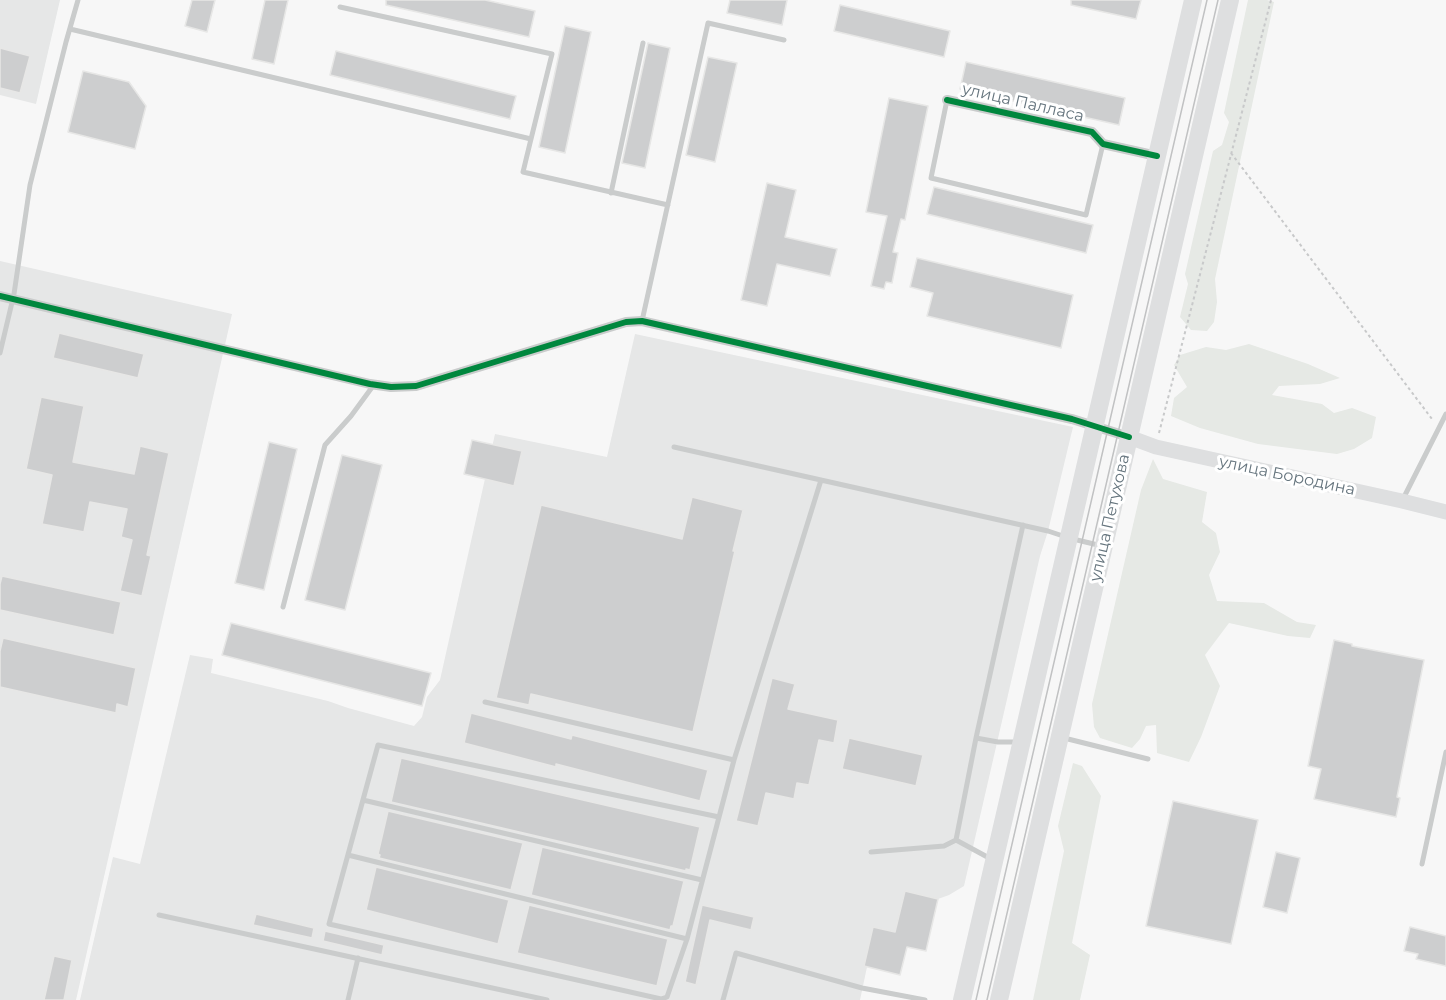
<!DOCTYPE html>
<html>
<head>
<meta charset="utf-8">
<style>
  body { margin:0 }
  canvas { display:block; background:#f7f7f7 }
</style>
</head>
<body>
<canvas width="1446" height="1000"></canvas>
<script>
const c = document.querySelector('canvas').getContext('2d');
c.lineJoin = 'round';
function fillPath(path, color) { c.fillStyle = color; c.fill(path, 'evenodd'); }
const shape = rows => new Path2D(rows.map(r => 'M' + r).join(''));
function stroke(path, color, width, dash) { c.strokeStyle = color; c.lineWidth = width; c.lineCap = dash ? 'butt' : 'round'; c.setLineDash(dash || []); c.stroke(path); }
function write(font, color, halo, rows, align = 'center') {
  c.font = font + ' Montserrat,sans-serif'; c.lineWidth = 6; c.setLineDash([]); c.textBaseline = 'middle'; c.strokeStyle = halo; c.fillStyle = color; for (const [text, x, y, turn = 0] of rows) {
    c.save(); c.translate(x, y); c.rotate((+turn || 0) * Math.PI / 180); c.textAlign = isNaN(turn) ? turn : align; if (halo) c.strokeText(text, 0, 0); c.fillText(text, 0, 0); c.restore();
  }
}
const built = shape([
  [0,0,60,0,36,104,0,95],
  [0,261,232,314,76,1000,0,1000],
  [635,334,1073,427,1048,531,1040,556,964,886,949,895,938,899,905,891,895,932,864,966,867,967,860,1000,80,1000,113,857,140,864,190,655,213,659,211,673,328,701,348,708,414,726,422,717,427,697,440,680,495,434,607,457]
]);
const green = shape([
  [1248,0,1267,0,1274,2,1215,279,1217,302,1214,322,1207,331,1191,330,1180,317,1188,284,1185,274,1213,151,1222,145,1229,122,1224,113],
  [1249,344,1308,364,1340,378,1320,384,1279,386,1272,395,1322,404,1334,413,1352,408,1376,417,1372,438,1354,449,1337,454,1258,444,1200,428,1171,416,1174,398,1187,387,1174,365,1180,355,1206,347,1226,350],
  [1153,459,1163,479,1207,492,1202,522,1216,533,1220,552,1209,575,1217,601,1264,603,1297,622,1316,625,1310,638,1288,636,1229,623,1205,655,1220,686,1201,737,1189,762,1157,753,1156,725,1146,726,1140,739,1132,748,1100,738,1094,727,1092,704,1141,490],
  [1073,763,1082,766,1101,796,1072,943,1090,955,1080,1000,1033,1000,1064,851,1058,826]
]);
const building = shape([
  [192,0,215,0,207,32,185,26,192,0],
  [265,0,288,0,274,64,252,59,265,0],
  [386,0,485,0,535,11,529,37,386,5,386,0],
  [730,0,787,0,782,25,727,13,730,0],
  [1071,0,1141,0,1136,19,1071,5,1071,0],
  [840,5,950,31,944,57,834,31,840,5],
  [565,26,591,32,565,153,539,147,565,26],
  [648,43,670,48,645,168,622,163,648,43],
  [0,48,30,56,20,93,0,88,0,48],
  [336,51,516,96,510,119,330,75,336,51],
  [708,57,737,63,715,162,686,155,708,57],
  [966,62,1125,98,1119,125,960,89,966,62],
  [83,71,129,82,146,106,135,149,68,132,83,71],
  [889,98,928,106,905,220,901,219,893,252,898,253,892,283,886,282,884,289,871,286,887,216,866,212,889,98],
  [767,183,796,190,785,237,837,249,830,276,777,264,767,306,741,300,767,183],
  [934,187,1093,225,1086,253,927,214,934,187],
  [917,258,1073,295,1061,348,927,316,933,293,910,287,917,258],
  [59,333,144,354,138,378,53,358,59,333],
  [41,397,84,406,73,462,134,474,140,446,169,453,147,555,151,556,142,596,120,591,132,540,121,537,127,509,90,502,84,532,42,524,52,475,26,469,41,397],
  [472,440,522,451,514,486,464,474,472,440],
  [269,442,297,449,264,590,235,583,269,442],
  [342,455,382,465,345,610,305,600,342,455],
  [692,497,743,510,733,551,735,551,693,732,531,694,529,705,496,698,541,505,682,539,692,497],
  [2,576,121,602,114,635,0,610,0,584,2,576],
  [231,623,431,673,422,706,222,655,231,623],
  [3,638,136,668,128,707,117,704,116,713,0,687,0,651,3,638],
  [1334,640,1352,644,1352,646,1424,660,1397,797,1400,798,1396,817,1314,799,1321,769,1308,766,1334,640],
  [772,678,795,684,788,709,838,720,834,743,819,740,809,785,797,783,794,799,766,793,758,826,736,821,772,678],
  [471,713,571,739,572,735,708,770,700,801,556,764,556,767,464,743,471,713],
  [849,738,923,755,916,786,842,769,849,738],
  [401,758,700,827,690,870,686,869,686,871,391,802,401,758],
  [1173,801,1258,820,1231,944,1146,926,1173,801],
  [388,811,523,843,511,890,379,858,380,855,378,854,388,811],
  [542,847,684,881,673,926,671,926,670,930,531,895,542,847],
  [1276,852,1300,858,1287,913,1263,907,1276,852],
  [376,867,509,900,498,944,366,910,376,867],
  [905,891,938,899,926,951,907,947,900,975,864,966,873,927,895,932,905,891],
  [529,905,668,939,657,986,517,953,529,905],
  [702,905,754,917,751,930,710,920,696,985,685,982,702,905],
  [256,914,314,928,312,938,253,925,256,914],
  [1410,927,1446,936,1446,966,1416,959,1418,954,1404,951,1410,927],
  [325,931,384,945,382,955,323,941,325,931],
  [54,956,72,960,64,1000,44,1000,54,956]
]);
const path = shape([
  [1231,153,1432,419],
  [1159,433,1271,0]
]);
const service = shape([
  [70,29,531,139,552,54,340,7],
  [947,100,931,178,1086,215,1103,144],
  [531,139,523,172,668,205],
  [611,193,643,43],
  [642,321,708,23,784,40],
  [0,353,14,294,30,185,66,42,78,0],
  [674,447,1048,531,1069,538,1102,546],
  [1403,499,1446,414],
  [283,607,325,445,351,416,373,386],
  [485,702,734,760],
  [976,738,1023,525],
  [1064,738,1148,759],
  [363,800,702,880],
  [719,817,378,745,329,924,661,999,667,997,687,939,734,760,821,480],
  [956,840,991,859],
  [871,852,944,846,956,840,976,738,998,742,1017,742],
  [348,855,687,939],
  [1422,864,1446,752],
  [159,915,547,1000],
  [348,1000,358,958],
  [723,1000,736,953,862,988,925,1000]
]);
const minor = shape([
  [947,100,1092,132,1103,144,1157,156],
  [0,296,370,384,391,387,416,386,626,322,642,321,1072,419,1129,437]
]);
const secondary = shape([
  [1129,437,1156,447,1402,501,1446,512]
]);
const trunk = shape([
  [962,1000,1193,0],
  [999,1000,1230,0]
]);
const tram = shape([
  [976,1000,1207,0],
  [987,1000,1218,0]
]);
const cycleway = shape([
  [947,100,1092,132,1103,144,1157,156],
  [0,296,370,384,391,387,416,386,626,322,642,321,1072,419,1129,437]
]);
const streetNames = [
  ["улица Палласа",1023,103,13],
  ["улица Бородина",1287,476,12],
  ["улица Петухова",1110,518,-77]
];
fillPath(built, '#e6e7e7');
fillPath(green, '#e6e9e5');
fillPath(building, '#cdcecf');
stroke(building, '#e7e7e6', 1.5);
stroke(path, '#c8c9ca', 2, [3, 3]);
stroke(service, '#cacccc', 5);
stroke(minor, '#cacccc', 10);
stroke(secondary, '#dedfe0', 15);
stroke(trunk, '#dedfe0', 18);
stroke(tram, '#c1c2c3', 1.5);
stroke(cycleway, '#00873e', 6);
write('16px', '#66757e', '#fff', streetNames);
</script>
</body>
</html>
